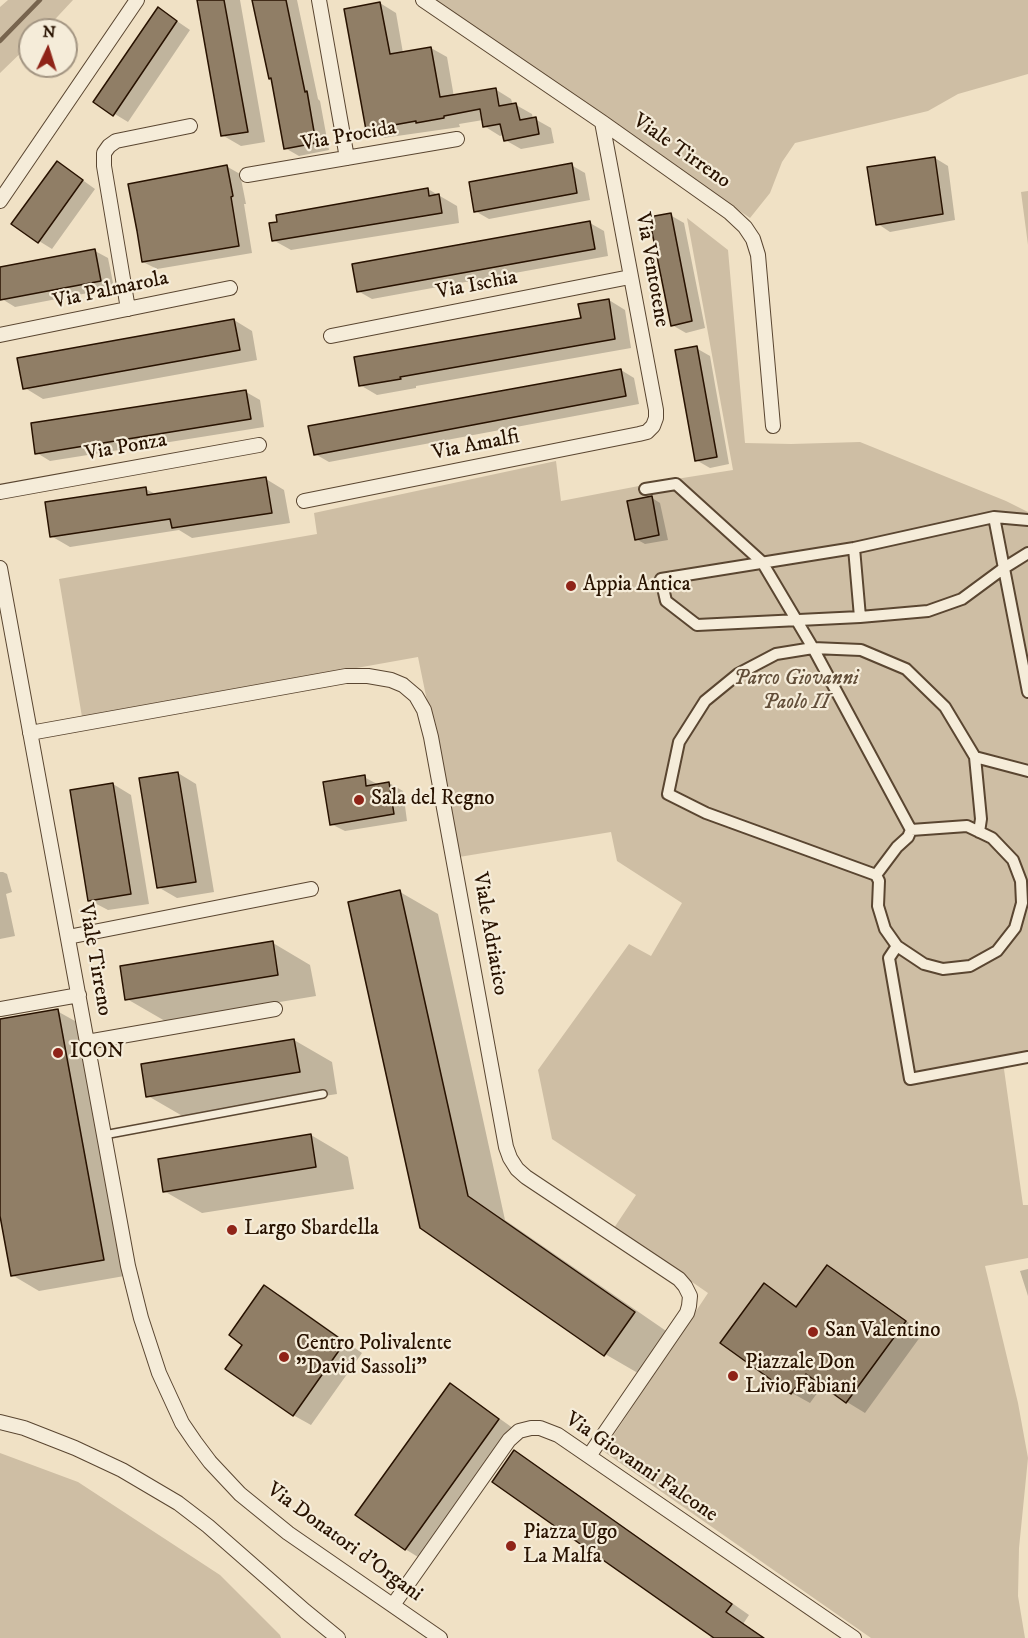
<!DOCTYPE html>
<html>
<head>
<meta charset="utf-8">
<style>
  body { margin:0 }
  #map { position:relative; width:1028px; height:1638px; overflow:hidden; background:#f0e1c5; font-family:"IM FELL DW Pica",serif }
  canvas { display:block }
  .north { position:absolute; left:18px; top:18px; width:60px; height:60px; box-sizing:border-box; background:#f5ecd9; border:2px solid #a39582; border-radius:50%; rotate:4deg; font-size:16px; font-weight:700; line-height:24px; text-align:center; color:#281200 }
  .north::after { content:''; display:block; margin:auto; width:21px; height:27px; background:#8f2418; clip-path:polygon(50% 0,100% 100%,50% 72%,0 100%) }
</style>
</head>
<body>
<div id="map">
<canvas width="1028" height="1638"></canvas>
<div class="north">N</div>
</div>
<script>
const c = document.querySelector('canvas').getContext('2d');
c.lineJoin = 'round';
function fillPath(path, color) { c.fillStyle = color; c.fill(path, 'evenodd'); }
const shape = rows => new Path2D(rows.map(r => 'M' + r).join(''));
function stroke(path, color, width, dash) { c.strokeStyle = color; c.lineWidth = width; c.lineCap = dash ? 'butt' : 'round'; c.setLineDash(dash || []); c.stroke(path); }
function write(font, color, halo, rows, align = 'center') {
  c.font = font + ' "IM FELL DW Pica",serif'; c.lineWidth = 4.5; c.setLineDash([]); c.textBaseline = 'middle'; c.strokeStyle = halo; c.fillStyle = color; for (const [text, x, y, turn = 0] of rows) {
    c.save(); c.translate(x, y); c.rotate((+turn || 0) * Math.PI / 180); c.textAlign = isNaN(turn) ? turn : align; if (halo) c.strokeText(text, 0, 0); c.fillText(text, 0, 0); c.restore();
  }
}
const green = shape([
  [8,0,73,0,45,30,30,30,30,44,0,73,0,7],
  [433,0,1028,0,1028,74,958,94,928,111,795,143,782,162,770,193,750,218],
  [1028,191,1028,245,1021,192],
  [687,218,728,250,745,443,791,444,860,442,1006,501,1028,512,1028,1057,1003,1062,1023,1205,1028,1205,1028,1258,985,1266,1018,1403,1028,1458,1019,1548,1018,1596,1025,1638,871,1638,603,1451,708,1293,614,1228,636,1195,552,1139,538,1070,629,944,651,956,682,903,617,861,611,832,459,857,418,657,82,717,59,579,317,534,314,513,556,461,561,501,670,480,733,470],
  [0,1453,78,1482,220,1575,280,1635,281,1638,0,1638]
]);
const shadow = shape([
  [198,0,240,0,265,142,241,146,222,135],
  [254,0,297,0,318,99,320,101,329,150,299,156,285,148,273,80,270,78],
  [380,3,396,13,403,53,431,48,447,57,454,97,495,89,511,99,513,105,516,105,532,114,533,119,535,119,551,128,554,143,521,149,505,140,504,135,500,136,484,126,483,120,459,124,460,127,383,138,367,129],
  [171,17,190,30,128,122,95,102],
  [935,158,948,166,955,220,890,232,878,224],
  [571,165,585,173,590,200,489,219,475,211],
  [226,166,240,174,246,204,244,204,252,253,157,269,143,262],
  [70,171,95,189,52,249,39,241],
  [428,189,457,206,459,223,291,250,273,240,279,223],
  [670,215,684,223,705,328,686,333,672,325],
  [590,223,604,231,608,256,372,299,358,291],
  [95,251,108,258,114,288,15,307,2,299,0,290,0,268],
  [609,300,625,310,631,348,416,386,416,388,377,395,360,385,582,319],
  [234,320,252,331,257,360,43,399,25,388],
  [696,348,710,356,729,464,710,468,696,460],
  [621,370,634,378,639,404,329,462,315,454],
  [246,392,260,400,264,427,50,461,37,453],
  [266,479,284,490,290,523,192,538,179,530,70,547,51,536,146,489,157,495],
  [652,498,660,503,668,540,645,544,636,539],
  [178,773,196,784,214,892,177,898,158,887],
  [364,777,379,785,389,783,403,791,407,821,345,831,331,824],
  [113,784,131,795,149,904,108,910,89,900],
  [0,872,3,872,7,874,12,892,6,894,15,936,0,939],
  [400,892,438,914,505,1220,672,1335,643,1376,605,1354,421,1227],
  [273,943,310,965,316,996,165,1021,127,999],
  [57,1011,84,1026,130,1275,39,1291,12,1275,0,1207,0,1021],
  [294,1040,332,1062,337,1094,186,1118,148,1096],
  [311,1135,348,1157,354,1189,202,1213,164,1191],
  [827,1267,845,1277,923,1333,865,1413,847,1402,823,1385,810,1403,792,1393,722,1343,764,1285,798,1307],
  [1028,1269,1028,1296,1020,1271],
  [264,1287,283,1297,362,1353,311,1425,293,1415],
  [450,1385,468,1396,517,1431,423,1560,405,1549],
  [515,1452,533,1463,749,1615,743,1624,764,1638,710,1638,712,1635]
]);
const stream = shape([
  [0,41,40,0]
]);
const building = shape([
  [197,0,224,0,248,132,221,136,197,0],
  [252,0,286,0,305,92,307,91,316,143,284,149,271,78,269,79,252,0],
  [380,2,390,54,431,47,440,97,496,88,499,106,516,103,520,120,536,117,539,134,504,141,500,124,483,127,480,109,444,116,444,118,416,123,416,121,366,130,344,9,380,2],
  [158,7,177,21,113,116,93,102,158,7],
  [935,157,943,214,876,225,867,167,935,157],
  [57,161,83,180,38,243,11,224,57,161],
  [572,163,577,193,474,212,469,182,572,163],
  [227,165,233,196,231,197,239,246,142,262,137,231,128,184,227,165],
  [428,188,429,196,439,194,442,213,272,241,269,223,277,222,276,215,428,188],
  [671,213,692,321,671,326,649,217,671,213],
  [590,221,595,249,357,292,352,264,590,221],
  [95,249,101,281,0,300,0,267,95,249],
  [609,299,615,339,400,377,401,379,359,386,354,357,581,318,578,304,609,299],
  [234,319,240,350,23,389,17,358,234,319],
  [697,346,717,457,695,461,675,350,697,346],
  [621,369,626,396,314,455,308,426,621,369],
  [246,390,251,419,35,454,31,423,246,390],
  [266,477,272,513,172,528,170,519,50,537,45,502,146,487,147,495,266,477],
  [652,496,659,535,635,540,627,501,652,496],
  [178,772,196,882,157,888,139,778,178,772],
  [365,775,366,786,389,782,394,814,330,825,323,782,365,775],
  [113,783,131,894,88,901,70,790,113,783],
  [400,890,468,1196,635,1312,604,1356,420,1228,348,902,400,890],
  [273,941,278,975,125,1000,120,966,273,941],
  [58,1009,104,1260,11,1276,0,1216,0,1019,58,1009],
  [294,1039,300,1072,146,1097,141,1064,294,1039],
  [311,1134,316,1167,163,1192,158,1159,311,1134],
  [827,1265,906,1321,846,1403,806,1374,791,1394,720,1343,764,1283,796,1307,827,1265],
  [264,1285,345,1342,293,1416,225,1369,242,1345,229,1335,264,1285],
  [450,1383,499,1419,405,1550,355,1515,450,1383],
  [514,1450,732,1604,726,1612,764,1638,714,1638,492,1482,514,1450]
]);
const service = shape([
  [104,1135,323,1094]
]);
const pedestrian = shape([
  [645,489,676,484,762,562,813,648,911,830],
  [994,517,1028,692],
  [1028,520,994,517,854,548,661,579,666,601,697,625,860,617,928,611,962,599,1004,568,1028,553],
  [854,548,860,617],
  [975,757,1028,771],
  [967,826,992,838,1013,860,1021,881,1022,903,1015,928,997,951,970,966,943,969,924,964,897,946,885,929,878,906,879,881,876,875,897,847,908,837,911,830,967,826],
  [876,875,706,813,668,794,679,742,705,701,738,674,776,654,813,648,861,650,906,669,945,707,975,757,981,819,979,832],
  [897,946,889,958,910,1079,1028,1057]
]);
const minor = shape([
  [319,0,347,158],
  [423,0,602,122,729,212,745,227,753,239,758,255,773,426],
  [247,175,457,139],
  [0,201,137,0],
  [128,309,104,166,104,153,109,146,116,141,190,126],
  [0,335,230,288],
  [331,336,630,277],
  [0,492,259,445],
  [304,501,639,434,647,432,653,426,656,418,656,410,602,122],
  [0,568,128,1266,141,1318,159,1373,182,1423,195,1442,210,1462,240,1494,288,1533,440,1638],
  [30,733,346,676,368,676,391,680,403,685,416,696,424,710,431,737,506,1147,510,1158,517,1169,526,1177,679,1279,685,1286,690,1296,689,1306,687,1313,589,1456],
  [68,937,311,889],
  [0,1009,79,995],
  [87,1042,275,1009],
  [0,1422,24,1428,75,1448,122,1470,178,1503,208,1526,305,1611,338,1638],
  [393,1605,509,1440,519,1431,531,1428,540,1428,558,1435,854,1638]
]);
const markers = [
  [571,586,6,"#8f2418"],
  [359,800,6,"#8f2418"],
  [58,1053,6,"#8f2418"],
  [232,1230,6,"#8f2418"],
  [813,1332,6,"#8f2418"],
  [284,1357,6,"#8f2418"],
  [733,1376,6,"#8f2418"],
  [511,1546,6,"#8f2418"]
];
const streetNames = [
  ["Via Procida",349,137,-10],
  ["Viale Tirreno",681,152,35],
  ["Via Ventotene",651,270,80],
  ["Via Ischia",477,286,-11],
  ["Via Palmarola",111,291,-12],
  ["Via Amalfi",476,446,-11],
  ["Via Ponza",126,448,-10],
  ["Viale Adriatico",489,934,80],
  ["Viale Tirreno",94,960,80],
  ["Via Giovanni Falcone",641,1468,34],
  ["Via Donatori d'Organi",344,1543,36]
];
const poiNames = [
  ["Appia Antica",583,586],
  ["Sala del Regno",371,800],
  ["ICON",70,1053],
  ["Largo Sbardella",244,1230],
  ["San Valentino",825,1332],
  ["Centro Polivalente",296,1345],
  ["\"David Sassoli\"",296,1369],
  ["Piazzale Don",745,1364],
  ["Livio Fabiani",745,1388],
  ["Piazza Ugo",523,1534],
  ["La Malfa",523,1558]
];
const parkNames = [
  ["Parco Giovanni",796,680],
  ["Paolo II",796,704]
];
fillPath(green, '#cebea4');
fillPath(shadow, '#0003');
stroke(stream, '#77644e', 4.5);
fillPath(building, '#907e66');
stroke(building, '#281200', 1.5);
stroke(service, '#5a4631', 10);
stroke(pedestrian, '#5a4631', 14);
stroke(minor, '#5a4631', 16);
stroke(service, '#f5ecd9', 7);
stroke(pedestrian, '#f5ecd9', 10);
stroke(minor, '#f5ecd9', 14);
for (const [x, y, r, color] of markers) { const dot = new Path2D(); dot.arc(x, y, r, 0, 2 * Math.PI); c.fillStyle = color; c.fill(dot); stroke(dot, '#f5ecd9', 2); }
write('21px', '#281200', '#f5ecd9', streetNames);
write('21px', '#281200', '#f5ecd9', poiNames, 'left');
write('italic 21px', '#624e39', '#f5ecd9', parkNames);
</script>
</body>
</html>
